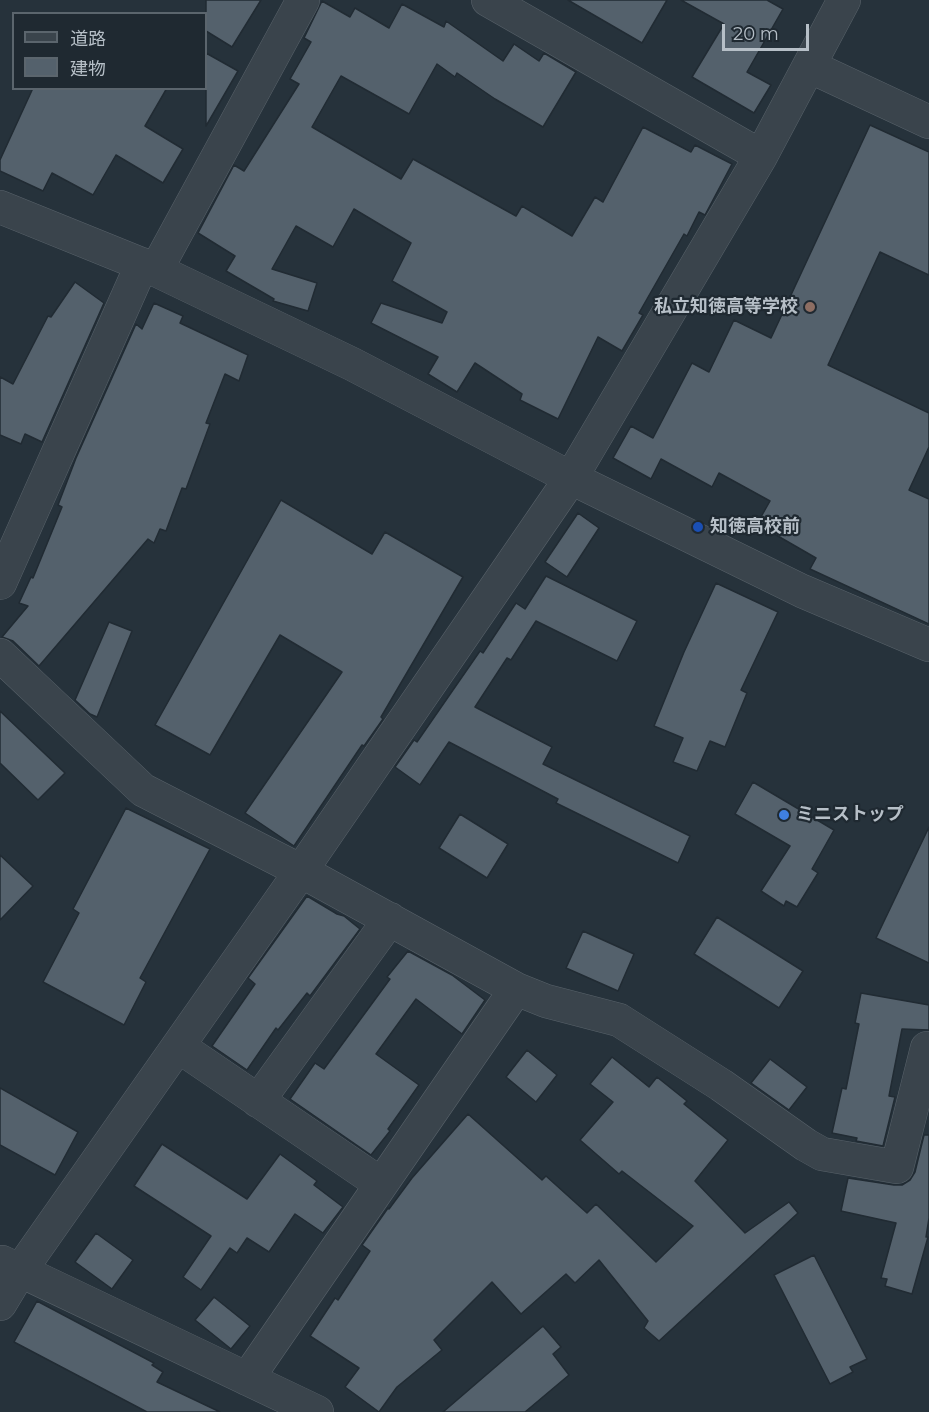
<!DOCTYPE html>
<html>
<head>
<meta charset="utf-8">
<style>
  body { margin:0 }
  #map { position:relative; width:929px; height:1412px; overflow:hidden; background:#26323b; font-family:Montserrat,"Noto Sans JP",sans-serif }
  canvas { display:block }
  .legend { position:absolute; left:12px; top:12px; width:195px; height:78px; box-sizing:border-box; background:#1f2931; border:2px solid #5b656d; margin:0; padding:8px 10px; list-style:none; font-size:18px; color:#b6bfc7 }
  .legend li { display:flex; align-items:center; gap:12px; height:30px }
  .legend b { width:30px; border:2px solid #5b656d }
  .scale { position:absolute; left:722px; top:24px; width:87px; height:27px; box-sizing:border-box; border:3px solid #b6bfc7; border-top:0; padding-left:8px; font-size:18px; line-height:21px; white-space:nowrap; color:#b6bfc7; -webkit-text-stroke:4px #1f2931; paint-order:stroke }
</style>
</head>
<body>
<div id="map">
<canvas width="929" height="1412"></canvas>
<ul class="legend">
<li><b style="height:8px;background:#3a444c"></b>道路</li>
<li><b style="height:16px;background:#54616c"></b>建物</li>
</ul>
<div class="scale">20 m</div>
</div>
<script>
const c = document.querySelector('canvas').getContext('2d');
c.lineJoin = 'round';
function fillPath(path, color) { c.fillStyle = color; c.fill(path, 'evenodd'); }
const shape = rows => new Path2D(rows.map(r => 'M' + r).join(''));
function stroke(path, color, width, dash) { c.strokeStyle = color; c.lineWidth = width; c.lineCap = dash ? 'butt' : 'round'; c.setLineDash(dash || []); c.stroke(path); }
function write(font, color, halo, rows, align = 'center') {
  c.font = font + ' Montserrat,"Noto Sans JP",sans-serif'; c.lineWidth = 4.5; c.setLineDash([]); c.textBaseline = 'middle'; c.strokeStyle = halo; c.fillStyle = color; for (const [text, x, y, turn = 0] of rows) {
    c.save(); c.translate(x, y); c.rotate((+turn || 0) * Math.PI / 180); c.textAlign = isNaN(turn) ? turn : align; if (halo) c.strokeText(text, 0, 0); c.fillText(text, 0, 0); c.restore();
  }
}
const building = shape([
  [206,0,261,0,232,47,206,31,206,0],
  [568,0,667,0,642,43,568,0],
  [681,0,767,0,783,9,747,72,771,85,754,113,692,77,724,24,681,0],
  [322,1,350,17,355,8,389,28,402,4,444,27,446,21,503,61,514,44,539,61,544,53,576,72,543,127,495,99,457,73,455,77,437,64,409,114,341,76,312,127,401,179,413,159,516,216,522,206,572,236,595,197,603,202,643,127,691,152,695,145,732,164,705,215,699,212,687,236,684,234,639,313,643,315,622,351,598,337,558,419,520,400,522,394,475,363,457,392,428,374,438,357,371,323,381,303,442,323,447,312,392,281,411,243,354,209,333,247,296,226,272,269,317,283,308,311,273,301,274,299,226,271,235,256,198,233,234,165,244,171,299,84,290,79,311,42,304,38,322,1],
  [206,53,238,71,206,126,206,53],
  [33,88,167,88,145,126,183,149,163,183,116,155,93,195,52,173,43,191,0,171,0,160,33,88],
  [870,125,929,152,929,275,880,252,828,365,929,413,929,447,909,490,929,499,929,624,810,569,816,558,757,524,770,501,719,473,712,487,661,459,651,479,613,458,631,426,653,438,692,363,709,372,734,320,771,338,870,125],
  [75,282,104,303,42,442,25,434,21,444,0,435,0,377,13,384,48,316,51,317,75,282],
  [154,303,183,316,180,323,248,355,239,381,225,374,206,423,210,424,186,489,182,488,166,531,160,529,154,543,148,539,39,666,13,641,2,637,28,606,19,603,31,577,33,578,62,507,58,505,76,458,136,324,142,329,154,303],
  [281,500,372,554,385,532,463,577,381,717,383,719,364,746,362,745,294,846,245,813,342,672,280,635,210,755,155,725,281,500],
  [578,513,599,528,567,577,545,562,578,513],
  [546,576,637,621,617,661,536,621,511,660,507,658,475,707,552,747,543,764,690,836,678,863,556,803,558,799,449,742,420,785,395,767,414,740,417,742,480,651,483,653,516,603,525,609,546,576],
  [716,583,778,612,741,690,747,693,725,747,710,741,697,771,673,762,683,738,654,726,684,652,716,583],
  [109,622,132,631,97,717,90,714,75,700,109,622],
  [0,711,65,773,38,800,0,763,0,711],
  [753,782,834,830,812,869,818,873,797,907,786,901,784,906,761,891,790,846,735,814,753,782],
  [126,808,210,849,140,978,146,982,124,1025,43,982,79,913,73,909,126,808],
  [460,814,508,844,487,878,439,848,460,814],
  [929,827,929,963,876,938,929,827],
  [0,855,33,886,0,920,0,855],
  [307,896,337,914,344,916,360,929,310,996,307,993,278,1030,276,1028,247,1070,212,1046,255,984,248,978,307,896],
  [717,917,803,971,779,1008,694,954,717,917],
  [583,931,634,954,618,991,566,968,583,931],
  [408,951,452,975,485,1000,462,1034,416,999,376,1054,419,1085,388,1129,390,1131,371,1155,290,1099,315,1063,324,1069,390,979,387,977,408,951],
  [861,993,929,1005,929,1030,902,1029,889,1096,895,1097,883,1146,856,1141,857,1138,832,1133,842,1088,846,1089,859,1024,855,1023,861,993],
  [527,1050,557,1075,536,1102,506,1077,527,1050],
  [612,1057,649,1087,657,1077,687,1101,684,1104,728,1140,695,1181,745,1233,789,1202,798,1213,659,1341,644,1328,648,1321,599,1260,575,1283,566,1274,521,1314,492,1282,434,1340,442,1350,397,1387,379,1412,345,1387,359,1368,310,1336,335,1298,338,1300,370,1251,362,1245,388,1208,389,1209,412,1178,468,1114,542,1180,546,1176,587,1213,596,1204,656,1262,693,1226,622,1171,619,1174,580,1140,613,1102,590,1084,612,1057],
  [770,1059,807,1087,789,1110,751,1083,770,1059],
  [0,1088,78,1132,55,1175,0,1145,0,1088],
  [924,1135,929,1135,929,1218,926,1237,928,1237,912,1294,885,1286,887,1279,881,1278,896,1223,841,1211,848,1178,894,1185,902,1185,910,1180,915,1172,924,1135],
  [162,1144,247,1199,280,1154,317,1181,314,1185,343,1207,323,1233,295,1214,269,1252,247,1238,237,1253,230,1248,201,1290,183,1277,211,1236,134,1186,162,1144],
  [96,1233,133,1260,112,1289,75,1262,96,1233],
  [814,1255,867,1359,850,1367,853,1372,830,1384,774,1275,814,1255],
  [214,1297,250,1326,231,1349,195,1320,214,1297],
  [37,1301,154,1363,152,1365,163,1372,157,1382,220,1412,147,1412,14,1342,37,1301],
  [543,1326,561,1347,553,1354,569,1375,525,1412,443,1412,543,1326]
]);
const minor = shape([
  [488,0,761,156],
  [809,66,929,122],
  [0,207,156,270,352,364,571,478,802,591,929,645],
  [156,270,303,0],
  [0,583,142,264],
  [0,655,143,790,301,871,516,989,546,1001,619,1020,721,1085,806,1145,822,1154,897,1167,927,1048],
  [178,1046,381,1184],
  [258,1101,390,919],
  [2,1262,317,1412],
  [0,1304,20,1271,301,871,571,478,761,156,844,0],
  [247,1379,516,989]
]);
const markers = [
  [810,307,6,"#8d6e63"],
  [698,527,6,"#1a4fb4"],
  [784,815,6,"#3f7fe0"]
];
const poiNames = [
  ["私立知徳高等学校",798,307,"right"],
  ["知徳高校前",710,527],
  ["ミニストップ",796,815]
];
fillPath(building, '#54616c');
stroke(building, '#212b33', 1.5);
stroke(minor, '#58626a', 34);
stroke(minor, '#3a444c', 33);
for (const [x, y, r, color] of markers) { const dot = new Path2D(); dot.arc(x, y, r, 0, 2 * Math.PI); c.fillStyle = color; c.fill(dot); stroke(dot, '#1f2931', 2); }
write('bold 18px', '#b6bfc7', '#1f2931', poiNames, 'left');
</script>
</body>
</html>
